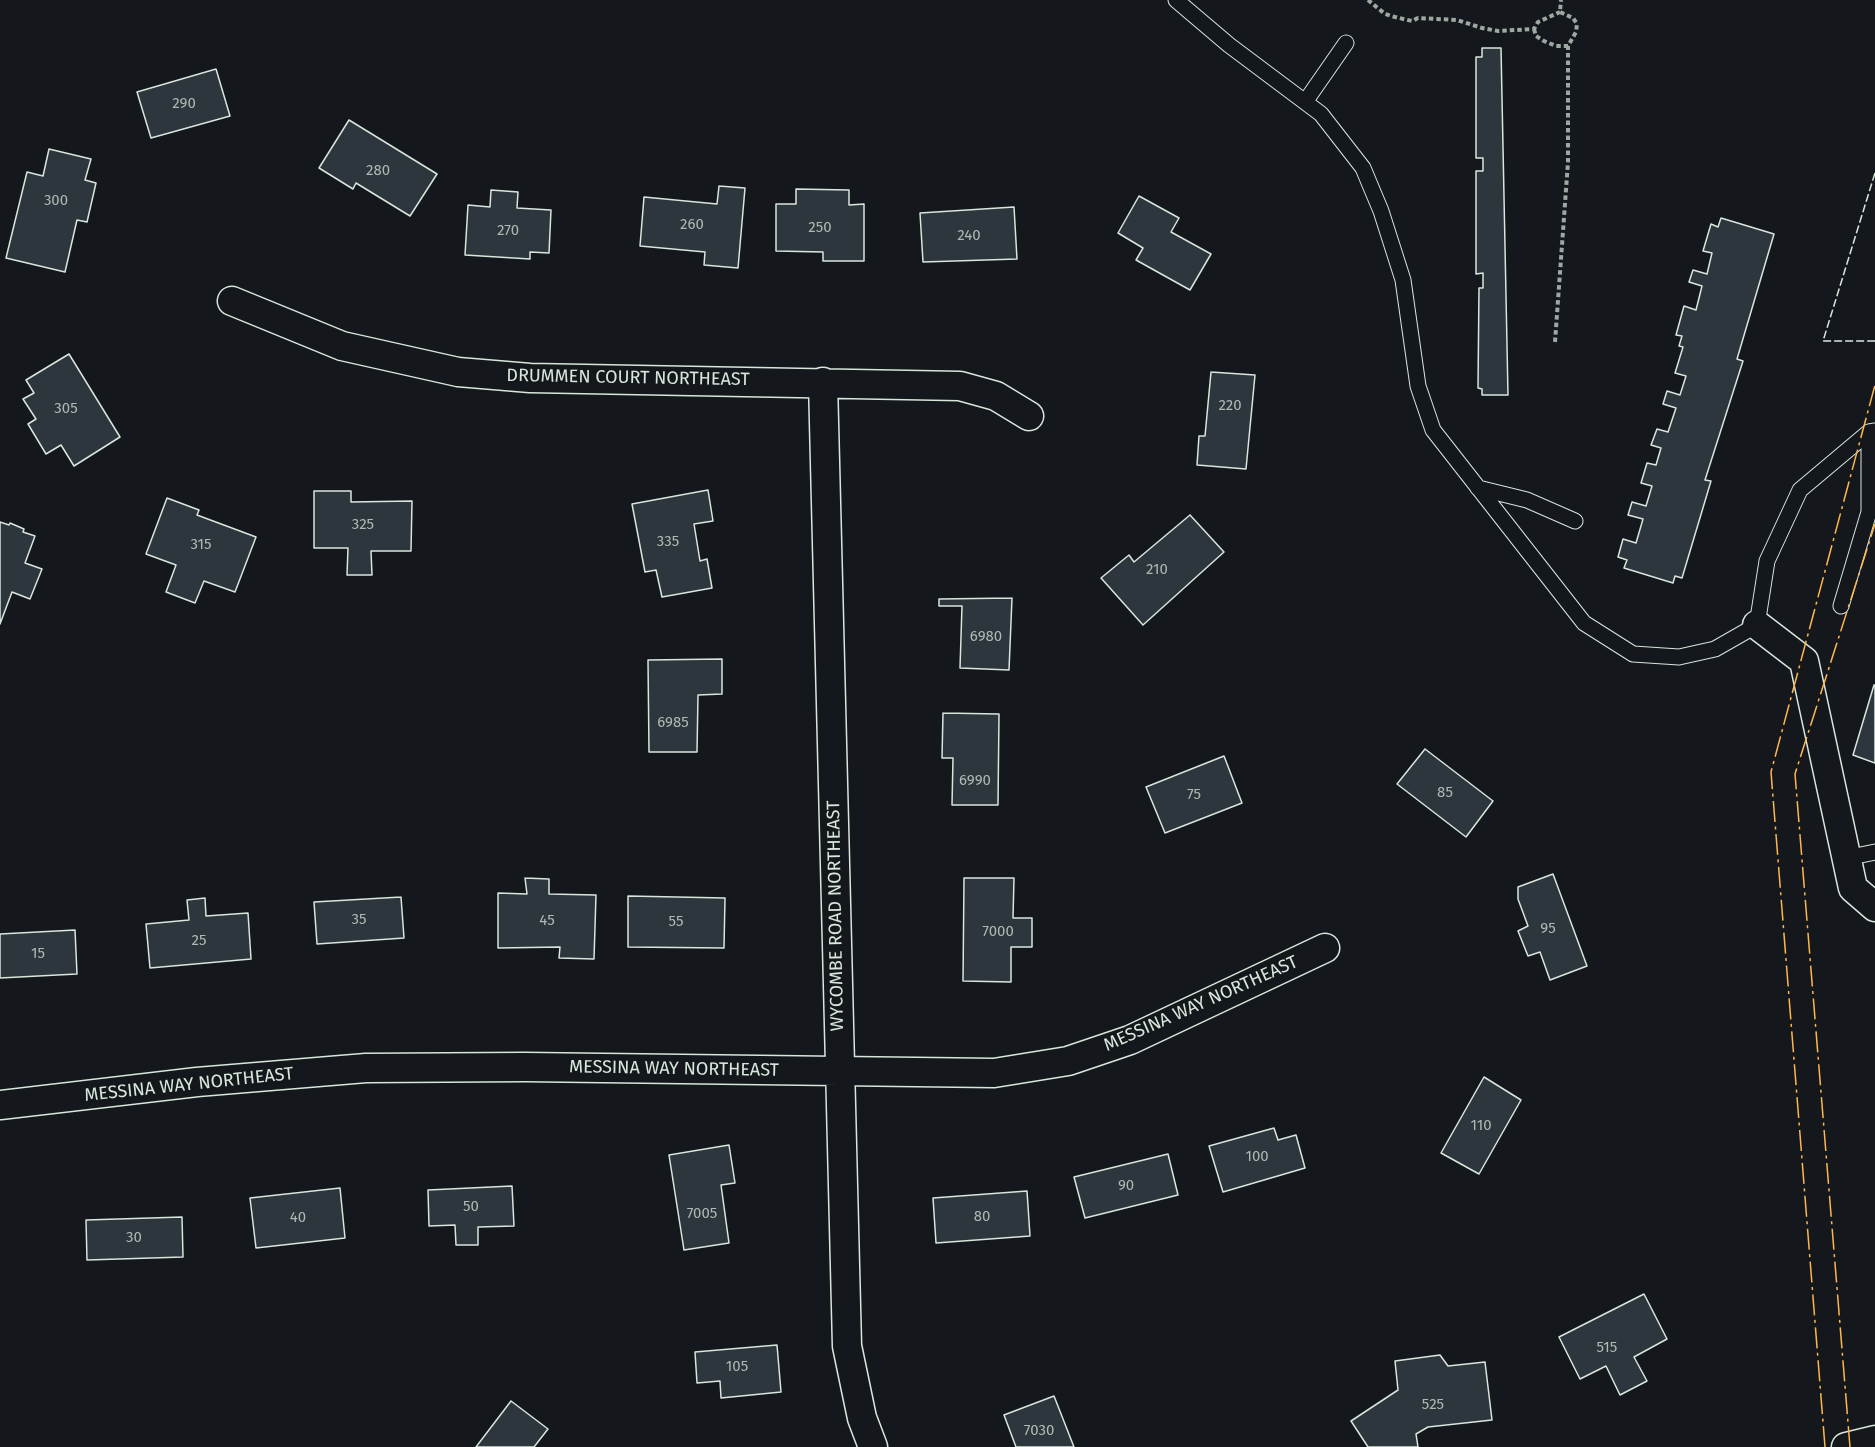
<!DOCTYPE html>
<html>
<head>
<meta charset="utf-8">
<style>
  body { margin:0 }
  canvas { display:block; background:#14181c }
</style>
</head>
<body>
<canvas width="1875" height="1447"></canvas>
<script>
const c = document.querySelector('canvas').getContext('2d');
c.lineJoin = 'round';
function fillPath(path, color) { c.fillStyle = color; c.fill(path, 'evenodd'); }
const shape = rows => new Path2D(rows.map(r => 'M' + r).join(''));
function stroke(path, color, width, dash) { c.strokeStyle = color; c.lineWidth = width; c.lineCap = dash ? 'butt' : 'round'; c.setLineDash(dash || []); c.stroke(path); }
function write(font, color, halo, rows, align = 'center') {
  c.font = font + ' "Fira Sans",sans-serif'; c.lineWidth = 4.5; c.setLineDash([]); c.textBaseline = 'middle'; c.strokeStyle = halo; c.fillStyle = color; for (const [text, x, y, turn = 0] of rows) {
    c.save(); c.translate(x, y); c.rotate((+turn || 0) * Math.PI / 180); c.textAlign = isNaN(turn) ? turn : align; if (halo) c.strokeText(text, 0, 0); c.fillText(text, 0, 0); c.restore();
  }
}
const building = shape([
  [1482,48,1501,48,1508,395,1482,395,1482,389,1478,388,1479,288,1483,288,1483,273,1476,274,1476,171,1483,171,1483,158,1476,158,1476,57,1482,57,1482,48],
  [216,69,230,116,151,138,137,92,216,69],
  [349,120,437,174,410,216,356,183,353,189,319,168,349,120],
  [49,149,91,159,85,180,96,183,87,222,77,220,65,272,6,258,27,172,43,176,49,149],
  [719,186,745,188,738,268,704,265,705,252,640,246,644,197,717,204,719,186],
  [796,189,849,190,849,205,864,204,864,261,823,261,823,252,776,251,776,204,796,204,796,189],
  [491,190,518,192,517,208,551,210,549,253,530,252,530,259,465,255,468,205,490,207,491,190],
  [1139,196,1179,218,1171,232,1211,254,1190,290,1136,260,1143,248,1118,233,1139,196],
  [1014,207,1017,259,923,262,920,213,1014,207],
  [1721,218,1774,234,1737,359,1743,361,1705,480,1711,481,1682,578,1675,576,1673,583,1624,568,1627,560,1618,557,1623,539,1636,543,1643,519,1628,515,1632,502,1646,506,1652,486,1641,483,1647,463,1656,465,1661,448,1651,445,1657,429,1668,432,1676,408,1663,404,1667,391,1680,395,1686,376,1675,373,1683,347,1679,346,1682,336,1676,335,1684,306,1696,310,1702,286,1689,282,1693,270,1707,274,1712,253,1703,251,1711,224,1718,227,1721,218],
  [69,354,120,437,74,466,61,445,46,454,28,424,36,419,23,399,34,393,26,380,69,354],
  [1211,372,1255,375,1246,469,1197,465,1199,436,1205,436,1211,372],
  [708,490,713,521,694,524,700,561,707,559,712,588,662,597,656,570,645,572,632,504,708,490],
  [314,491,351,491,351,502,412,501,411,551,371,551,372,575,347,575,348,548,314,548,314,491],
  [167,498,199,510,197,515,256,537,235,592,204,581,195,603,166,592,176,565,146,554,167,498],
  [1190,515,1224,552,1143,625,1101,578,1129,555,1134,562,1190,515],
  [0,522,9,525,10,523,24,529,23,532,35,536,25,563,42,569,30,599,12,592,0,624,0,522],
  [1012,598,1009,670,960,668,962,606,939,606,939,599,1012,598],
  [722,659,722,694,698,695,697,752,649,752,648,660,722,659],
  [1874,685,1875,685,1875,763,1853,755,1874,685],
  [943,713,999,714,998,805,952,805,953,758,942,758,943,713],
  [1425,749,1493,801,1466,837,1397,784,1425,749],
  [1224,756,1242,803,1165,833,1146,787,1224,756],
  [1553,874,1587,966,1550,980,1540,952,1528,956,1518,931,1528,926,1518,899,1518,887,1553,874],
  [525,878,549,879,549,894,596,895,594,959,559,958,560,947,498,948,498,893,527,894,525,878],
  [964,878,1014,878,1013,918,1032,918,1032,947,1011,947,1011,982,963,981,964,878],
  [628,896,725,898,724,948,628,947,628,896],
  [401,897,404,938,317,944,314,902,401,897],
  [205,898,206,916,248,913,251,959,150,968,146,924,189,920,187,900,205,898],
  [75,930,77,974,0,978,0,934,75,930],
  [1484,1077,1521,1100,1479,1174,1441,1153,1484,1077],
  [1274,1128,1278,1140,1296,1135,1305,1168,1223,1192,1209,1146,1274,1128],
  [729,1145,735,1183,721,1185,729,1243,684,1250,669,1155,729,1145],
  [1168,1154,1178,1195,1085,1218,1074,1177,1168,1154],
  [512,1186,514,1226,478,1227,478,1245,456,1245,455,1225,429,1226,428,1190,512,1186],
  [340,1188,345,1238,256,1248,250,1198,340,1188],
  [1027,1191,1030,1236,936,1243,933,1198,1027,1191],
  [182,1217,183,1257,87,1260,86,1220,182,1217],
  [1644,1294,1667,1339,1634,1357,1647,1381,1620,1395,1606,1366,1580,1379,1559,1337,1644,1294],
  [777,1345,781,1392,721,1398,720,1381,697,1383,695,1352,777,1345],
  [1440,1355,1448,1366,1485,1362,1492,1420,1428,1427,1416,1434,1418,1447,1368,1447,1351,1421,1398,1390,1395,1361,1440,1355],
  [1054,1396,1074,1447,1016,1447,1004,1415,1054,1396],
  [511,1401,548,1429,534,1447,476,1447,511,1401]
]);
const path = shape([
  [1368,0,1385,14,1395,17,1412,21,1418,18,1457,20,1482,28,1498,31,1534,29,1538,22,1560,12],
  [1534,29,1536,36,1544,41,1556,46,1568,46],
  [1555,342,1568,162,1568,46,1576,32,1577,24,1573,18,1560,12,1561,0]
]);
const lane = shape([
  [1176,0,1229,45,1321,114,1363,168,1381,211,1403,280,1418,386,1433,430,1584,623,1633,654,1679,657,1715,649,1757,625,1767,561,1800,490,1869,432,1875,431],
  [1305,102,1346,43],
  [1478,488,1527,500,1575,521],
  [1841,606,1869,512,1869,432],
  [1846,858,1875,852]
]);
const street = shape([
  [232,301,342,346,458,372,530,378,960,386,996,396,1029,416],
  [823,382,847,1346,862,1418,873,1447],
  [1757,625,1804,661,1853,888,1875,907],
  [0,1105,197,1082,366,1068,525,1067,994,1073,1068,1061,1130,1040,1325,948],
  [1846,1447,1875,1440]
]);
const fence = shape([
  [1875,173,1823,341,1875,341]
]);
const power = shape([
  [1825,1447,1771,772,1875,385],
  [1850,1447,1795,774,1875,524]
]);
const numberNames = [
  ["290",184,104],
  ["280",378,171],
  ["300",56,201],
  ["260",692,225],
  ["250",820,228],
  ["270",508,231],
  ["240",969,236],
  ["220",1230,406],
  ["305",66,409],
  ["325",363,525],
  ["335",668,542],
  ["315",201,545],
  ["210",1157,570],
  ["6980",986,637],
  ["6985",673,723],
  ["6990",975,781],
  ["85",1445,793],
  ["75",1194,795],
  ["35",359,920],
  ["45",547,921],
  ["55",676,922],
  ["95",1548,929],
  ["7000",998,932],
  ["25",199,941],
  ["15",38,954],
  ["110",1481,1126],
  ["100",1257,1157],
  ["90",1126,1186],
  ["50",471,1207],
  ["7005",702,1214],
  ["80",982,1217],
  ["40",298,1218],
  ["30",134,1238],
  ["515",1607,1348],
  ["105",737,1367],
  ["525",1433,1405],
  ["7030",1039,1431]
];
const streetNames = [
  ["DRUMMEN COURT NORTHEAST",628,378,1],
  ["WYCOMBE ROAD NORTHEAST",836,916,-91],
  ["MESSINA WAY NORTHEAST",1201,1004,-24],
  ["MESSINA WAY NORTHEAST",674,1069,1],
  ["MESSINA WAY NORTHEAST",189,1085,-6]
];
fillPath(building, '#2c363c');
stroke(building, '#d8e6dc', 1.5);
stroke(lane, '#d8e6dc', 17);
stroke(street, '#d8e6dc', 31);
stroke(path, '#9da8a2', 4, [4.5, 3]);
stroke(lane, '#14181c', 15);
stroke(street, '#14181c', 28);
stroke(fence, '#d8e6dc', 1.5, [8, 3]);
stroke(power, '#ffb74d', 1.5, [21, 4.5, 3, 4.5]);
write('15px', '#adbab4', null, numberNames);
write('18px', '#d8e6dc', '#14181c', streetNames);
</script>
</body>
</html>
